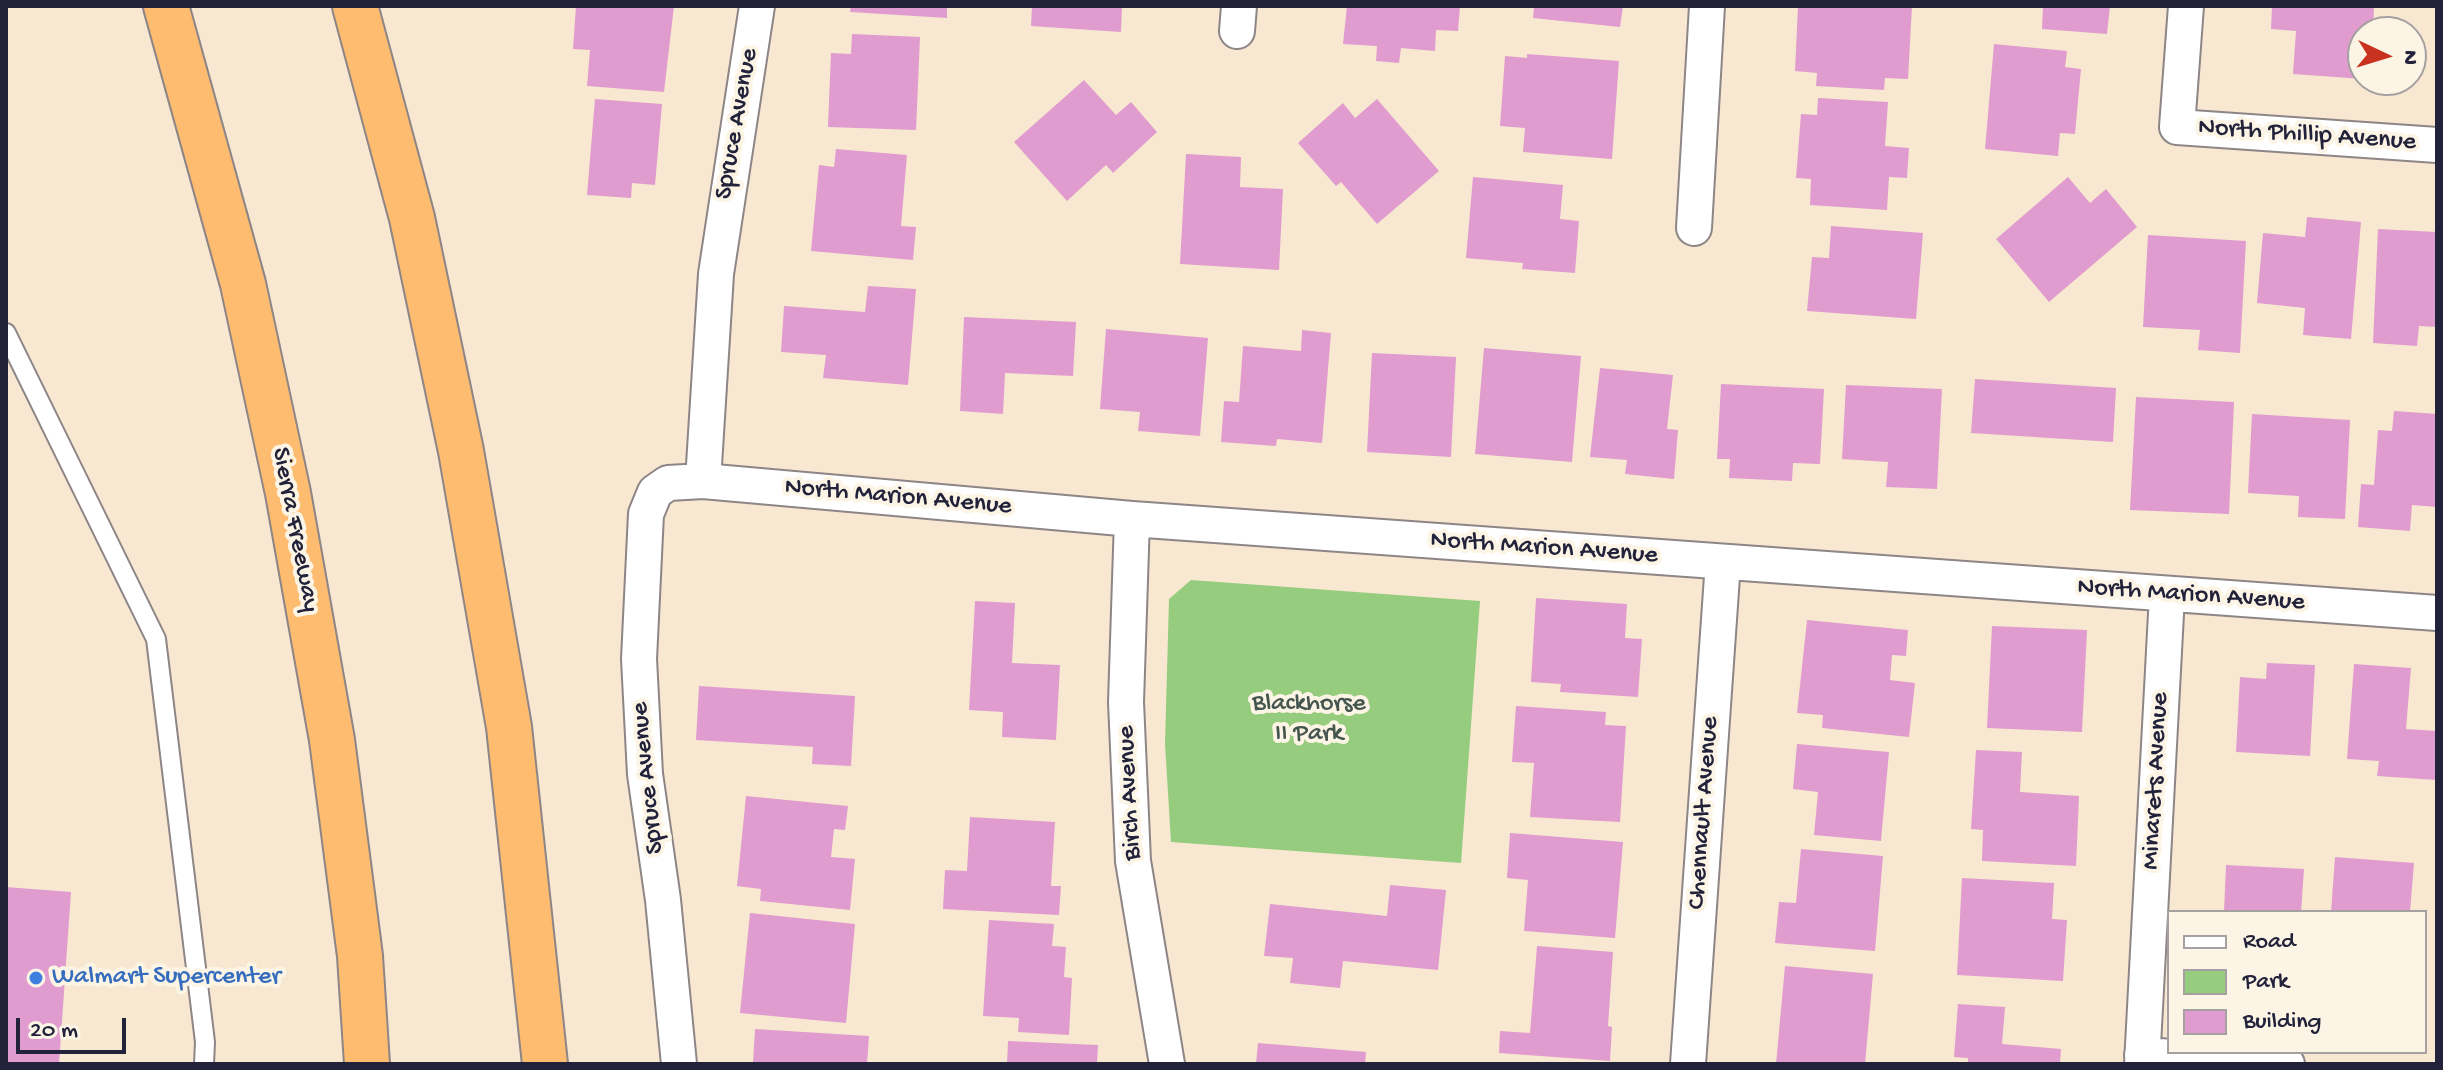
<!DOCTYPE html>
<html>
<head>
<meta charset="utf-8">
<style>
	body { margin:0 }
	#map { position:relative; width:2443px; height:1070px; overflow:hidden; background:#f8e8d1; font-family:"Gochi Hand",sans-serif }
	canvas { display:block }
	.frame { position:absolute; inset:0; border:8px solid #22223b; pointer-events:none }
	.legend { position:absolute; left:2167px; top:910px; width:260px; height:144px; box-sizing:border-box; background:#fcf5e5; border:2px solid #a5a1a1; margin:0; padding:10px 14px; list-style:none; font-size:24px; color:#22223b }
	.legend li { display:flex; align-items:center; gap:16px; height:40px }
	.legend b { width:40px; border:2px solid #a5a1a1 }
	.north { position:absolute; left:2347px; top:16px; width:80px; height:80px; box-sizing:border-box; background:#fcf5e5; border:2px solid #a5a1a1; border-radius:50%; rotate:94deg; font-size:22px; font-weight:700; line-height:32px; text-align:center; color:#22223b }
	.north::after { content:''; display:block; margin:auto; width:28px; height:36px; background:#c8321e; clip-path:polygon(50% 0,100% 100%,50% 72%,0 100%) }
	.scale { position:absolute; left:16px; top:1018px; width:110px; height:36px; box-sizing:border-box; border:4px solid #22223b; border-top:0; padding-left:10px; font-size:24px; line-height:28px; white-space:nowrap; color:#22223b; -webkit-text-stroke:6px #fcf5e5; paint-order:stroke }
</style>
</head>
<body>
<div id="map">
<canvas width="2443" height="1070"></canvas>
<div class="frame"></div>
<ul class="legend">
<li><b style="height:10px;background:#fff"></b>Road</li>
<li><b style="height:22px;background:#96cc7e"></b>Park</li>
<li><b style="height:22px;background:#e09cce"></b>Building</li>
</ul>
<div class="north">N</div>
<div class="scale">20 m</div>
</div>
<script>
const ctx = document.querySelector('canvas').getContext('2d');
ctx.lineJoin = 'round';
function fill(path, color) { ctx.fillStyle = color; ctx.fill(path, 'evenodd'); }
const toPath = rows => new Path2D(rows.map(r => 'M' + r).join(''));
function strokePath(path, color, width, dash) { ctx.strokeStyle = color; ctx.lineWidth = width; ctx.lineCap = dash ? 'butt' : 'round'; ctx.setLineDash(dash || []); ctx.stroke(path); }
function drawText(font, color, halo, rows, align = 'center') {
  ctx.font = font + ' "Gochi Hand",sans-serif'; ctx.lineWidth = 8; ctx.setLineDash([]); ctx.textBaseline = 'middle'; ctx.strokeStyle = halo; ctx.fillStyle = color; for (const [text, x, y, turn = 0] of rows) {
    ctx.save(); ctx.translate(x, y); ctx.rotate((+turn || 0) * Math.PI / 180); ctx.textAlign = isNaN(turn) ? turn : align; if (halo) ctx.strokeText(text, 0, 0); ctx.fillText(text, 0, 0); ctx.restore();
  }
}
fill(toPath([
	[1191,580,1480,601,1461,863,1171,842,1165,744,1169,599]
]), '#96cc7e');
fill(toPath([
	[576,6,674,6,664,92,587,86,590,50,573,49],
	[851,6,947,6,947,18,850,12],
	[1032,6,1122,6,1121,32,1031,26],
	[1347,6,1460,6,1458,31,1436,30,1435,51,1401,48,1399,63,1376,61,1377,46,1343,44],
	[1534,6,1623,6,1620,27,1533,18],
	[1798,6,1912,6,1908,79,1885,78,1884,90,1816,86,1817,73,1795,71],
	[2043,6,2110,6,2107,34,2042,29],
	[2272,6,2374,6,2373,32,2363,32,2363,79,2293,74,2296,31,2271,29],
	[852,34,920,37,916,130,828,127,831,53,851,54],
	[1994,44,2067,51,2065,67,2081,69,2075,134,2060,133,2058,156,1985,149],
	[1527,54,1619,61,1612,159,1523,152,1525,128,1500,126,1505,56,1527,58],
	[1084,80,1116,115,1131,102,1157,132,1113,173,1106,165,1067,201,1014,142],
	[1818,98,1888,102,1885,146,1909,148,1907,178,1889,177,1887,210,1810,205,1811,179,1796,178,1801,114,1817,115],
	[595,99,662,104,655,185,632,183,631,198,587,195],
	[1377,99,1439,171,1377,224,1341,182,1336,186,1298,143,1343,103,1355,118],
	[836,149,907,155,901,226,916,227,913,260,811,251,819,165,834,167],
	[1186,154,1241,157,1240,187,1283,189,1279,270,1180,264],
	[1473,177,1563,185,1560,219,1579,221,1575,273,1522,269,1523,263,1466,258],
	[2068,177,2090,203,2106,189,2137,227,2049,302,1996,239],
	[2307,217,2361,222,2351,339,2303,335,2305,308,2257,303,2263,233,2305,237],
	[1831,226,1923,233,1916,319,1807,311,1812,257,1829,258],
	[2378,229,2437,232,2437,327,2419,326,2417,346,2373,343],
	[2148,235,2246,241,2240,353,2198,350,2200,330,2143,327],
	[868,286,916,289,908,385,823,378,826,355,781,352,784,306,865,312],
	[964,317,1076,322,1073,376,1005,373,1003,414,960,411],
	[1106,329,1208,338,1200,436,1138,431,1140,412,1100,409],
	[1302,330,1331,333,1322,443,1277,439,1276,446,1221,442,1224,401,1239,402,1243,346,1301,351],
	[1484,348,1581,356,1572,462,1475,454],
	[1372,353,1456,357,1451,457,1367,452],
	[1600,368,1673,375,1667,429,1678,430,1674,479,1625,474,1627,460,1590,457],
	[1975,379,2116,388,2113,442,1971,433],
	[1721,384,1824,389,1820,464,1793,463,1792,481,1729,478,1730,459,1717,459],
	[1846,385,1942,389,1937,489,1886,487,1888,462,1842,459],
	[2136,397,2234,402,2229,514,2130,510],
	[2394,411,2437,414,2437,507,2412,505,2410,531,2358,527,2361,484,2374,485,2378,430,2392,431],
	[2252,414,2350,420,2345,519,2298,517,2299,496,2248,493],
	[1536,598,1627,604,1625,638,1642,639,1638,697,1560,692,1561,684,1531,682],
	[975,601,1015,603,1012,663,1060,665,1056,740,1002,737,1003,712,969,710],
	[1807,620,1908,630,1906,656,1892,655,1890,680,1915,683,1909,737,1822,728,1823,715,1797,713],
	[1992,626,2087,630,2082,732,1987,728],
	[2267,663,2315,665,2310,756,2236,752,2240,677,2266,679],
	[2354,664,2411,668,2406,729,2437,731,2437,780,2377,776,2379,761,2347,759],
	[699,686,855,696,851,766,812,764,813,747,696,740],
	[1516,706,1606,712,1605,725,1626,726,1620,822,1530,817,1534,763,1512,762],
	[1797,744,1889,752,1881,841,1814,835,1818,792,1793,789],
	[1976,750,2022,752,2020,792,2079,796,2076,866,1982,861,1983,830,1971,829],
	[746,796,848,806,845,830,834,829,831,857,855,859,850,910,760,901,761,889,737,886],
	[970,817,1055,822,1051,886,1061,886,1059,915,943,909,945,870,967,871],
	[1510,833,1623,842,1615,938,1524,931,1528,880,1507,878],
	[1801,849,1883,856,1875,951,1775,943,1779,902,1796,903],
	[2335,857,2414,863,2410,912,2331,912],
	[2226,865,2304,869,2301,912,2224,912],
	[1962,878,2054,883,2052,919,2067,920,2063,981,1957,975],
	[1390,885,1446,890,1438,970,1343,961,1340,988,1290,983,1293,958,1264,956,1270,904,1387,916],
	[6,887,71,892,59,1064,6,1064],
	[750,913,855,924,846,1023,740,1013],
	[989,920,1054,924,1052,946,1066,947,1064,977,1072,978,1069,1035,1018,1032,1019,1018,983,1016],
	[1537,946,1613,952,1608,1026,1612,1027,1610,1061,1499,1053,1500,1031,1530,1033],
	[1785,966,1873,974,1865,1064,1776,1064],
	[1958,1004,2005,1007,2002,1044,2061,1049,2060,1064,1968,1064,1968,1058,1954,1057],
	[755,1029,869,1036,867,1064,753,1064],
	[1008,1041,1098,1045,1097,1064,1007,1064],
	[1258,1043,1366,1052,1365,1064,1256,1064]
]), '#e09cce');
const lane = toPath([
	[6,333,156,639,205,1042,204,1064]
]);
const street = toPath([
	[2186,6,2177,127,2437,145],
	[1237,31,1239,6],
	[1694,228,1707,6],
	[703,481,716,274,757,6],
	[1132,519,1126,702,1133,861,1167,1064],
	[2142,1055,2287,1064],
	[679,1064,663,900,645,774,639,659,646,514,655,492,668,483,703,481,1132,519,2437,613],
	[1688,1064,1723,562],
	[2142,1064,2167,595]
]);
const highway = toPath([
	[166,6,243,284,288,493,332,740,360,956,367,1064],
	[355,6,412,218,461,451,509,727,545,1064]
]);
strokePath(lane, '#8d8586', 22);
strokePath(street, '#8d8586', 38);
strokePath(highway, '#8d8586', 48);
strokePath(lane, '#fff', 18);
strokePath(street, '#fff', 34);
strokePath(highway, '#fdbc6f', 44);
for (const [x, y, r, color] of [
	[36,978,8,"#3f7fe0"]
]) { const dot = new Path2D(); dot.arc(x, y, r, 0, 2 * Math.PI); ctx.fillStyle = color; ctx.fill(dot); strokePath(dot, '#fcf5e5', 3); }
drawText('26px', '#22223b', '#fcf5e5', [
	["Spruce Avenue",738,124,-80],
	["North Phillip Avenue",2307,136,4],
	["North Marion Avenue",898,498,5],
	["Sierra Freeway",294,530,79],
	["North Marion Avenue",1544,549,4],
	["North Marion Avenue",2191,596,4],
	["Spruce Avenue",649,778,-96],
	["Minarets Avenue",2157,781,-87],
	["Birch Avenue",1131,793,-93],
	["Chennault Avenue",1705,813,-86]
]);
drawText('26px', '#45554f', '#fcf5e5', [
	["Blackhorse",1309,705],
	["II Park",1309,735]
]);
drawText('26px', '#366cbe', '#fcf5e5', [
	["Walmart Supercenter",52,978]
], 'left');
</script>
</body>
</html>
